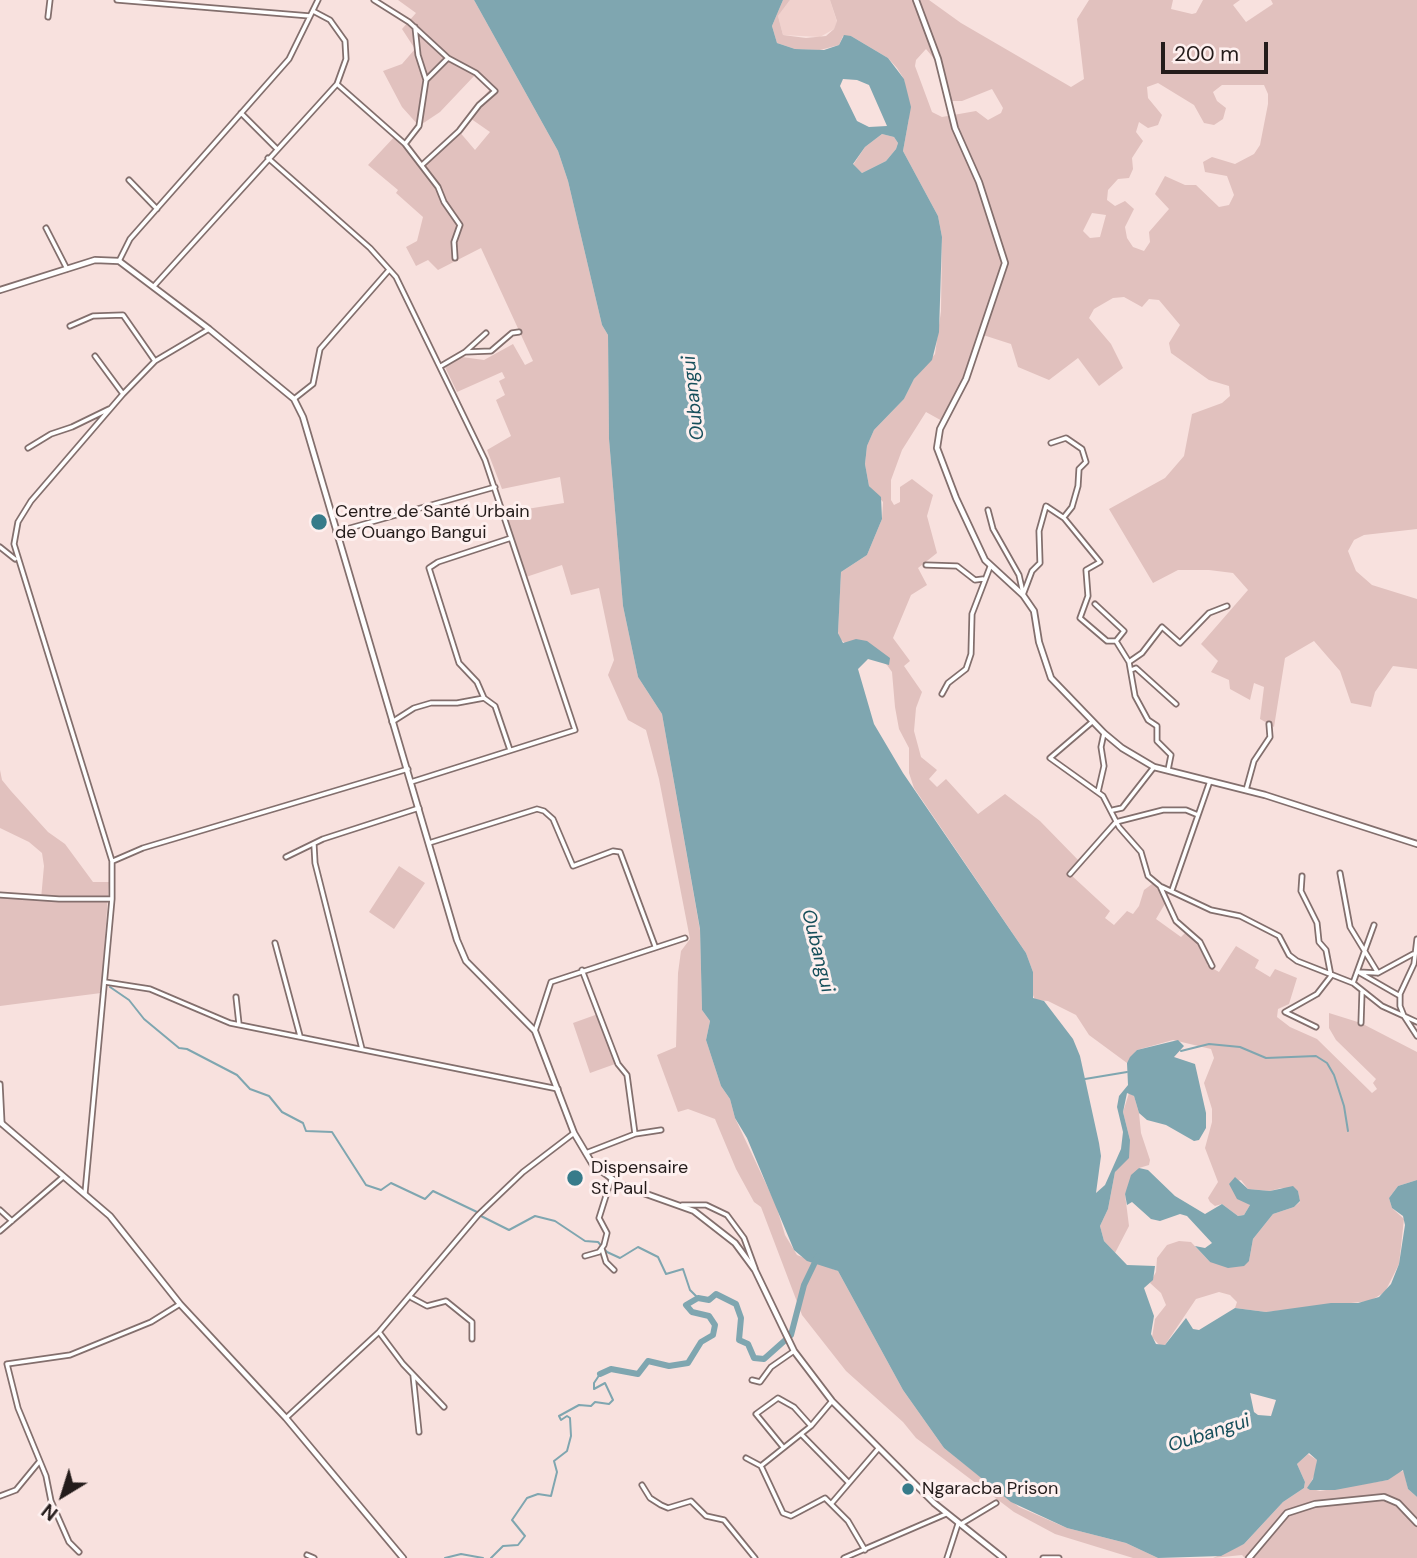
<!DOCTYPE html>
<html>
<head>
<meta charset="utf-8">
<style>
	body { margin:0 }
	#map { position:relative; width:1417px; height:1558px; overflow:hidden; background:#f8e1de; font-family:"DM Sans",sans-serif }
	canvas { display:block }
	.north { position:absolute; left:28px; top:1460px; width:70px; height:70px; -webkit-text-stroke:5px #fef0ef; paint-order:stroke; rotate:218deg; font-size:19px; font-weight:700; line-height:28px; text-align:center; color:#241c1b }
	.north::after { content:''; display:block; margin:auto; width:24px; height:32px; background:#241c1b; clip-path:polygon(50% 0,100% 100%,50% 72%,0 100%) }
	.scale { position:absolute; left:1161px; top:42px; width:107px; height:32px; box-sizing:border-box; border:4px solid #241c1b; border-top:0; padding-left:9px; font-size:21px; line-height:24px; white-space:nowrap; color:#241c1b; -webkit-text-stroke:5px #fef0ef; paint-order:stroke }
</style>
</head>
<body>
<div id="map">
<canvas width="1417" height="1558"></canvas>
<div class="north">N</div>
<div class="scale">200 m</div>
</div>
<script>
const ctx = document.querySelector('canvas').getContext('2d');
ctx.lineJoin = 'round';
function fill(path, color) { ctx.fillStyle = color; ctx.fill(path, 'evenodd'); }
const toPath = rows => new Path2D(rows.map(r => 'M' + r).join(''));
function strokePath(path, color, width, dash) { ctx.strokeStyle = color; ctx.lineWidth = width; ctx.lineCap = dash ? 'butt' : 'round'; ctx.setLineDash(dash || []); ctx.stroke(path); }
function drawText(font, color, halo, rows, align = 'center') {
  ctx.font = font + ' "DM Sans",sans-serif'; ctx.lineWidth = 6; ctx.setLineDash([]); ctx.textBaseline = 'middle'; ctx.strokeStyle = halo; ctx.fillStyle = color; for (const [text, x, y, turn = 0] of rows) {
    ctx.save(); ctx.translate(x, y); ctx.rotate((+turn || 0) * Math.PI / 180); ctx.textAlign = isNaN(turn) ? turn : align; if (halo) ctx.strokeText(text, 0, 0); ctx.fillText(text, 0, 0); ctx.restore();
  }
}
fill(toPath([
	[790,0,830,0,837,22,834,29,820,37,783,35,778,16]
]), '#f0d1cd');
fill(toPath([
	[398,0,474,0,558,151,568,181,602,325,608,335,609,439,623,606,638,677,662,714,700,930,702,1010,710,1021,706,1040,721,1086,730,1099,735,1118,776,1205,785,1235,797,1255,838,1271,903,1390,944,1448,1019,1507,1067,1528,1126,1543,1158,1558,1133,1558,1055,1534,1014,1512,916,1438,903,1422,846,1371,802,1315,761,1207,754,1202,736,1169,715,1119,688,1109,678,1112,657,1055,676,1047,678,973,681,951,690,939,659,779,646,730,628,720,608,675,614,660,599,588,571,595,562,565,523,578,502,513,564,503,560,477,502,489,487,450,511,436,496,400,505,395,499,381,505,378,502,372,457,392,445,367,462,357,484,360,513,344,525,365,533,361,481,248,438,270,428,260,416,266,406,247,417,241,423,217,396,193,398,190,368,165,397,134,423,162,458,130,475,150,490,132,467,116,490,89,475,75,440,112,419,126,402,107,383,71,402,64,415,49,402,29,416,13],
	[783,0,790,0,778,16,783,35,806,38,826,36,834,29,837,21,830,0,929,0,961,23,1071,87,1084,79,1077,19,1089,0,1173,0,1171,9,1192,14,1196,13,1203,0,1240,0,1233,5,1246,22,1273,4,1271,0,1417,0,1417,529,1364,535,1354,540,1348,551,1356,571,1372,585,1417,599,1417,669,1393,666,1375,692,1371,707,1351,703,1340,671,1314,641,1285,658,1274,727,1260,719,1264,687,1254,683,1250,700,1230,689,1229,680,1211,672,1218,661,1201,644,1248,590,1233,573,1209,570,1178,570,1153,583,1109,509,1165,478,1184,456,1192,414,1222,403,1230,396,1229,386,1209,380,1171,353,1169,343,1180,325,1159,300,1149,299,1142,307,1124,297,1113,298,1094,309,1089,318,1111,344,1123,368,1099,386,1078,358,1049,380,1018,367,1011,344,980,334,966,379,944,422,926,412,902,450,891,480,891,500,894,505,900,502,900,487,912,479,933,495,927,516,937,553,918,568,927,585,911,595,893,638,910,661,904,666,922,692,916,708,914,731,921,757,937,770,929,779,937,787,946,779,978,814,1005,794,1040,821,1081,863,1070,874,1110,911,1105,918,1114,925,1127,911,1133,914,1139,906,1144,890,1156,881,1166,902,1156,919,1181,937,1187,931,1200,942,1209,960,1207,965,1219,972,1236,946,1259,960,1255,968,1270,977,1275,969,1297,978,1289,1004,1278,1009,1277,1017,1290,1027,1317,1039,1372,1093,1377,1089,1373,1083,1376,1079,1336,1040,1329,1028,1329,1013,1361,1023,1417,1052,1417,1180,1398,1186,1389,1198,1392,1208,1404,1219,1399,1264,1385,1292,1370,1301,1266,1312,1235,1308,1237,1302,1230,1295,1219,1292,1196,1299,1165,1345,1160,1346,1152,1337,1155,1319,1166,1305,1161,1293,1150,1283,1156,1272,1157,1258,1167,1245,1179,1241,1191,1242,1210,1262,1249,1261,1253,1239,1273,1214,1294,1207,1300,1202,1298,1191,1281,1188,1270,1191,1248,1189,1241,1180,1229,1184,1250,1205,1244,1215,1238,1216,1222,1204,1215,1206,1210,1202,1208,1198,1218,1182,1205,1148,1212,1122,1212,1109,1204,1083,1214,1058,1211,1049,1173,1040,1137,1050,1127,1063,1089,1035,1076,1015,1048,1001,1035,1000,1031,990,1033,972,1026,953,914,788,909,773,909,748,899,729,895,707,892,672,887,665,851,641,846,644,840,639,838,632,841,572,867,555,882,519,883,502,869,486,865,464,867,446,874,430,904,399,914,379,935,354,941,311,942,237,938,216,903,151,909,118,904,79,897,68,888,58,851,36,843,36,839,45,820,50,795,49,777,43,772,26],
	[926,49,936,61,952,101,962,101,992,89,1003,108,1001,113,988,120,976,111,942,117,932,112,915,66,916,60],
	[1158,83,1194,105,1204,123,1214,125,1223,119,1226,108,1217,101,1213,92,1222,85,1264,85,1268,94,1268,104,1260,145,1254,154,1235,164,1212,157,1203,162,1205,172,1227,176,1234,195,1229,205,1219,207,1196,185,1185,185,1165,176,1155,194,1169,209,1149,232,1150,242,1144,251,1133,247,1127,238,1125,227,1134,209,1125,201,1115,206,1107,200,1108,190,1118,179,1129,178,1133,169,1132,158,1143,141,1136,132,1139,122,1148,128,1158,125,1162,115,1148,98,1147,87],
	[1092,213,1106,215,1100,237,1090,238,1083,231],
	[882,134,894,137,898,143,896,149,886,161,862,173,853,165,865,147],
	[0,770,2,780,11,791,48,832,65,844,93,882,109,882,101,993,0,1006,0,897,41,899,44,866,42,853,29,842,0,828],
	[399,866,425,883,394,929,369,912],
	[598,1014,615,1064,590,1073,573,1023],
	[1129,1093,1134,1096,1139,1113,1141,1133,1150,1160,1149,1165,1139,1168,1125,1194,1129,1226,1115,1253,1104,1241,1100,1226,1108,1209,1115,1172,1130,1140,1123,1112],
	[1308,1454,1317,1460,1315,1474,1308,1488,1320,1491,1388,1480,1397,1472,1404,1471,1408,1489,1417,1497,1417,1558,1245,1558,1242,1555,1213,1558,1244,1544,1283,1502,1304,1488,1305,1482,1297,1464]
]), '#e1c1be');
fill(toPath([
	[474,0,783,0,772,26,777,43,795,49,824,50,839,45,844,35,851,36,888,58,904,79,911,107,903,151,938,216,942,237,939,332,932,360,914,379,904,399,874,430,867,446,865,464,869,486,881,497,882,519,867,555,841,572,838,633,843,643,856,639,867,641,890,658,889,665,868,659,858,669,874,724,903,773,1026,953,1033,972,1033,998,1044,1001,1073,1039,1080,1056,1099,1143,1101,1156,1096,1193,1105,1185,1121,1149,1123,1132,1117,1107,1119,1096,1128,1085,1127,1063,1130,1057,1137,1050,1178,1040,1184,1046,1174,1057,1195,1064,1206,1113,1206,1128,1199,1140,1194,1141,1166,1125,1147,1120,1139,1113,1134,1096,1127,1093,1123,1112,1130,1140,1129,1158,1115,1172,1108,1209,1100,1226,1104,1241,1127,1265,1155,1266,1153,1280,1144,1288,1154,1316,1151,1334,1156,1344,1165,1345,1186,1318,1193,1329,1199,1330,1235,1308,1266,1312,1331,1303,1358,1303,1379,1297,1391,1284,1399,1264,1405,1225,1403,1216,1392,1208,1389,1198,1398,1186,1417,1180,1417,1497,1408,1489,1403,1470,1388,1480,1335,1490,1310,1490,1307,1488,1313,1479,1317,1460,1309,1453,1297,1464,1305,1482,1304,1488,1283,1502,1244,1544,1221,1556,1158,1558,1126,1543,1067,1528,1011,1502,944,1448,903,1390,838,1271,807,1261,794,1250,747,1138,735,1118,730,1099,721,1086,706,1040,710,1021,702,1010,700,929,662,714,638,677,623,606,609,439,608,335,602,325,568,181,558,151],
	[843,79,857,80,869,85,887,126,869,127,857,121,840,86],
	[882,134,894,137,898,143,896,149,886,161,862,173,853,164,865,147],
	[1250,1393,1276,1400,1271,1416,1258,1415,1254,1412],
	[1139,1168,1148,1170,1175,1196,1205,1214,1222,1204,1238,1216,1244,1215,1250,1205,1237,1199,1229,1184,1235,1177,1248,1189,1270,1191,1293,1186,1298,1191,1300,1201,1294,1207,1273,1214,1253,1239,1249,1261,1244,1266,1228,1268,1210,1262,1195,1246,1205,1248,1212,1243,1187,1216,1180,1214,1160,1221,1151,1219,1132,1202,1127,1205,1125,1194,1131,1175]
]), '#7fa6b0');
strokePath(toPath([
	[110,987,129,1000,144,1019,179,1048,187,1049,237,1075,250,1089,269,1096,282,1112,303,1123,306,1131,332,1132,366,1185,381,1190,391,1183,425,1199,433,1191,477,1212],
	[1181,1051,1209,1044,1240,1047,1266,1058,1316,1056,1327,1063,1334,1075,1344,1106,1348,1131],
	[1085,1079,1127,1072],
	[481,1216,509,1230,535,1216,555,1221,585,1241,598,1242,607,1252,620,1258,638,1247,658,1257,666,1274,683,1269,690,1290,698,1298],
	[445,1558,461,1554,483,1558],
	[491,1558,503,1546,518,1545,525,1536,512,1520,527,1498,538,1494,551,1496,557,1472,554,1461,567,1451,571,1436,570,1418,567,1416,561,1420,559,1416,579,1405,591,1406,595,1402,609,1404,613,1400,605,1383,594,1389,594,1383,600,1374]
]), '#7fa6b0', 2);
strokePath(toPath([
	[600,1374,611,1369,638,1374,648,1361,669,1366,688,1363,701,1342,713,1335,715,1325,709,1316,692,1312,686,1305,698,1298,709,1300,716,1294,736,1304,741,1318,739,1340,748,1344,754,1358,764,1359,791,1335,804,1285,818,1256]
]), '#7fa6b0', 6);
const minor = toPath([
	[117,0,310,16],
	[374,0,409,22,448,58,476,73,495,91,479,105,459,131,422,165],
	[48,17,50,0],
	[415,27,418,55,426,80],
	[337,84,405,144,438,187,444,202,460,225,454,242,455,258],
	[241,113,276,148],
	[405,144,419,126,426,80,448,58],
	[268,158,370,248,396,277,485,460,575,730,411,782],
	[129,180,157,209],
	[46,228,67,269],
	[119,261,130,239,289,59,318,0],
	[154,286,337,84,346,59,345,41,330,20,313,11],
	[70,326,93,316,123,315,155,361],
	[465,352,491,351,512,333,519,332],
	[95,356,123,394],
	[441,366,465,352,486,333],
	[294,399,313,384,320,349,389,270],
	[1051,443,1066,438,1082,449,1086,462,1079,469,1078,486,1072,507,1064,517],
	[28,448,51,434,72,427,109,409],
	[988,510,993,529,1019,575,1023,593],
	[336,532,495,487],
	[0,547,15,559],
	[926,565,957,566,975,580,983,579],
	[1023,595,1032,571,1040,563,1039,531,1046,506,1064,518,1100,562,1086,570,1088,596,1080,618,1107,641,1116,641],
	[1095,604,1124,631,1116,641,1129,662,1135,696,1148,720,1157,726,1157,741,1171,755,1168,770],
	[1129,662,1142,653,1162,627,1180,643,1209,613,1227,606],
	[1131,670,1136,668,1176,704],
	[942,694,948,683,966,669,971,654,972,614,990,567],
	[392,722,414,708,431,703,457,703,484,698],
	[1092,722,1050,758,1103,796,1119,827,1141,852,1148,876,1160,886,1176,921,1200,942,1212,966],
	[510,750,495,706,484,698,477,682,459,663,429,568,438,562,511,538],
	[1246,790,1254,761,1270,737,1269,724],
	[1098,792,1104,766,1101,747,1104,733],
	[1113,810,1122,808,1154,767],
	[429,843,537,809,544,811,553,819,573,866,613,851,620,852,655,946],
	[314,845,315,863,362,1049],
	[286,857,323,839,419,808],
	[113,861,143,848,408,769],
	[1340,873,1350,927,1378,973],
	[1070,874,1116,822,1163,810,1186,810,1198,815],
	[1302,876,1301,891,1317,923,1319,942,1326,950,1331,976,1317,994,1285,1012,1316,1027],
	[1162,887,1211,910,1240,916,1279,936,1289,955,1297,961,1353,983],
	[1172,890,1210,781],
	[0,895,59,899,112,899],
	[1374,925,1353,983,1382,1006,1404,1016,1417,1036],
	[1417,939,1414,964,1400,994,1400,1006,1404,1016,1417,1022],
	[275,943,300,1036],
	[582,970,618,1064,627,1075,635,1134],
	[1359,972,1378,973,1413,954],
	[1360,973,1400,996],
	[105,982,150,989,230,1023,558,1089],
	[236,997,239,1024],
	[1361,1023,1362,992],
	[535,1031,551,982,685,938],
	[0,1084,2,1124],
	[586,1153,635,1134,661,1130],
	[85,1193,112,899,112,861,14,544,18,522,31,501,123,394,155,361,209,329],
	[682,1205,706,1205,727,1215,744,1238,755,1268],
	[0,1210,12,1221],
	[0,1231,63,1177],
	[602,1249,606,1262,614,1270],
	[585,1256,599,1252,604,1245,607,1233,599,1218,611,1180],
	[412,1298,427,1306,446,1301,472,1322,472,1339],
	[379,1332,403,1364,444,1407],
	[413,1375,419,1432],
	[752,1380,760,1382,771,1367,794,1351],
	[286,1418,379,1332,478,1215,523,1172,574,1133],
	[801,1434,848,1482],
	[783,1447,756,1414,778,1398,794,1407,811,1426],
	[746,1458,761,1466,783,1513,791,1516,825,1498,848,1521,865,1550],
	[762,1465,811,1426,832,1401],
	[642,1485,650,1498,661,1505,668,1508,691,1501,706,1516,724,1520,755,1558],
	[0,1496,16,1490,39,1462],
	[831,1504,878,1449],
	[961,1524,996,1503],
	[79,1552,69,1542,51,1501,46,1476,18,1408,7,1364,70,1355,151,1322,180,1304],
	[307,1555,314,1558],
	[844,1558,946,1514],
	[947,1558,958,1524],
	[1043,1558,1059,1558]
]);
const major = toPath([
	[916,0,938,59,955,128,979,182,1005,263,966,379,940,429,937,448,956,498,985,560,1023,595,1034,611,1039,642,1051,678,1104,733,1122,748,1154,767,1265,795,1417,844],
	[0,290,95,260,119,261,209,329,294,399,303,417,457,940,466,961,535,1031,574,1133,593,1165,621,1185,694,1211,735,1243,755,1270,794,1351,832,1401,934,1503,1003,1558],
	[0,1122,110,1216,180,1304,286,1418,403,1558],
	[1249,1558,1287,1513,1315,1504,1384,1497,1398,1503,1417,1523]
]);
strokePath(minor, '#836f6d', 7);
strokePath(major, '#836f6d', 8);
strokePath(minor, '#fff', 3.5);
strokePath(major, '#fff', 4.5);
for (const [x, y, r, color] of [
	[319,522,9,"#377b8a"],
	[575,1178,9,"#377b8a"],
	[908,1489,7,"#377b8a"]
]) { const dot = new Path2D(); dot.arc(x, y, r, 0, 2 * Math.PI); ctx.fillStyle = color; ctx.fill(dot); strokePath(dot, '#fef0ef', 2.5); }
drawText('18px', '#241c1b', '#fef0ef', [
	["Centre de Santé Urbain",335,512],
	["de Ouango Bangui",335,533],
	["Dispensaire",591,1168],
	["St Paul",591,1189],
	["Ngaracba Prison",922,1489]
], 'left');
drawText('italic 19px', '#174f5b', '#fef0ef', [
	["Oubangui",694,398,-96],
	["Oubangui",817,951,76],
	["Oubangui",1209,1434,-18]
]);
</script>
</body>
</html>
